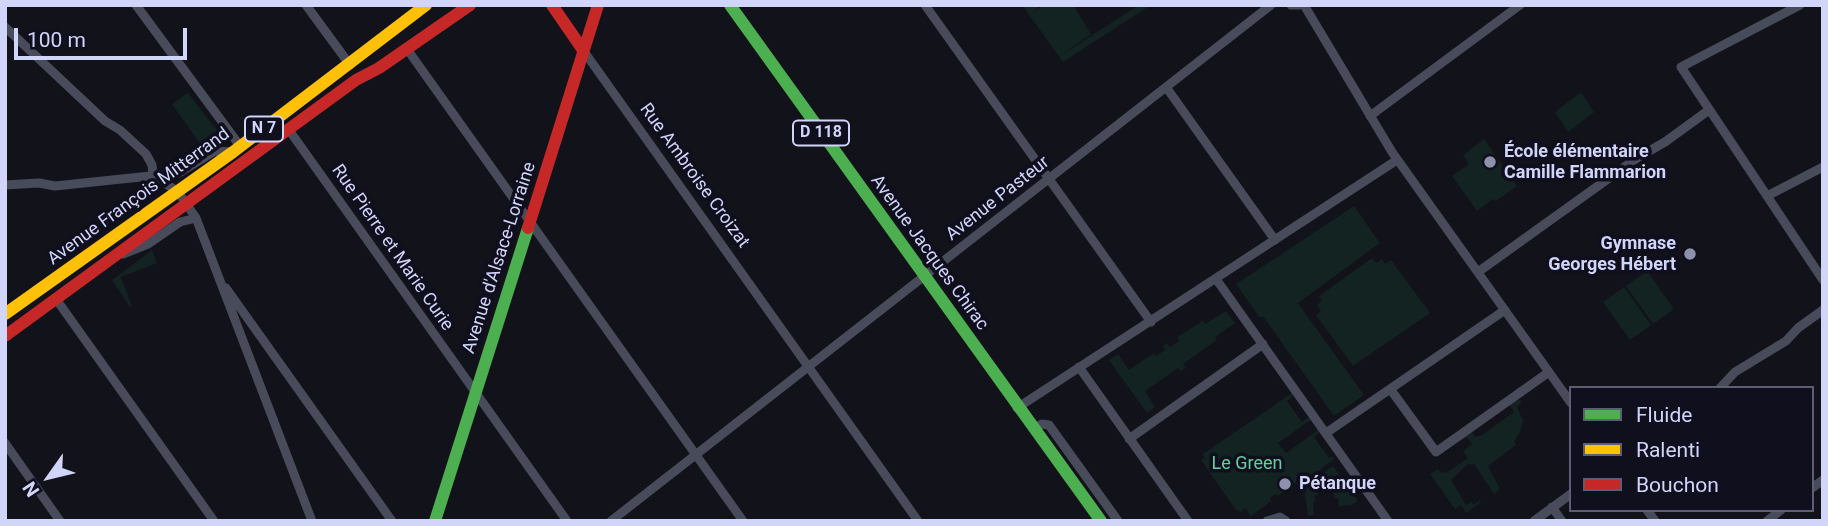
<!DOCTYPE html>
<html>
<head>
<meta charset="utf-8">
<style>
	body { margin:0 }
	#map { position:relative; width:1828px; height:526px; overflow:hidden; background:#12121a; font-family:Roboto,sans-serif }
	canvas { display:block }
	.frame { position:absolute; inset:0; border:7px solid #d1d5f9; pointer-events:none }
	.legend { position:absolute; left:1569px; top:386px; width:245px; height:126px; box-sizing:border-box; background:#0f0f1d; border:2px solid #5d5e75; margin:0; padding:9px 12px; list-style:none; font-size:21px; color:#d1d5f9 }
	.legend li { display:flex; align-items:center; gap:14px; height:35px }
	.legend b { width:35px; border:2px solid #5d5e75 }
	.north { position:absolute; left:14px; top:442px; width:70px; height:70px; -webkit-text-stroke:5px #0f0f1d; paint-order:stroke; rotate:236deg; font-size:19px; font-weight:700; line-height:28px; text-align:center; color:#d1d5f9 }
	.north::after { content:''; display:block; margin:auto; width:24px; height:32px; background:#d1d5f9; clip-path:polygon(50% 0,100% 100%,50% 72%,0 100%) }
	.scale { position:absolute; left:14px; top:28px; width:173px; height:32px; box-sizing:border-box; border:4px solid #d1d5f9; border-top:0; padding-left:9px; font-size:21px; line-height:24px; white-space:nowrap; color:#d1d5f9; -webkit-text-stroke:5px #0f0f1d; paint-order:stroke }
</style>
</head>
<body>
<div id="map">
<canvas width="1828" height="526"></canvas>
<div class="frame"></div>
<ul class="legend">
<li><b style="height:9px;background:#4caf50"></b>Fluide</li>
<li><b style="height:9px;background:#ffc107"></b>Ralenti</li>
<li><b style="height:9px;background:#c62828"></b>Bouchon</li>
</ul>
<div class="north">N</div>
<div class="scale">100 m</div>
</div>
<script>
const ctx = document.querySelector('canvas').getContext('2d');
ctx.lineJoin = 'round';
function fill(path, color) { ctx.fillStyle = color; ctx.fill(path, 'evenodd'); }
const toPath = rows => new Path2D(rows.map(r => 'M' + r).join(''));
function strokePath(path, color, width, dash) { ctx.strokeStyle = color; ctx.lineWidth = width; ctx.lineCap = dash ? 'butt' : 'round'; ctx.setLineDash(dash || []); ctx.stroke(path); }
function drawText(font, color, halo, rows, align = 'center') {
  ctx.font = font + ' Roboto,sans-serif'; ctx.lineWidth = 7; ctx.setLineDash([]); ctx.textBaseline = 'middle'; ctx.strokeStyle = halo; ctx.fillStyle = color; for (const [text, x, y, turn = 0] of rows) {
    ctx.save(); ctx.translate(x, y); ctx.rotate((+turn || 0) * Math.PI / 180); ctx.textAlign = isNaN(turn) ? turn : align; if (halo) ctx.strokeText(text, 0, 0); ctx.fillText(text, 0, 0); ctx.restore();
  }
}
fill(toPath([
	[1022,5,1041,5,1032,13,1044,5,1073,5,1091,34,1060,56,1139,5,1151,5,1063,62],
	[1581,92,1594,112,1568,132,1555,112],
	[188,93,219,133,218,136,201,145,172,104],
	[1484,139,1517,186,1496,201,1493,199,1477,211,1452,176,1469,164,1463,155],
	[1354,206,1380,243,1298,303,1364,395,1334,416,1265,319,1263,316,1260,318,1236,284],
	[152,250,157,263,121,277,132,306,130,307,112,280],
	[1372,258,1376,263,1382,259,1385,264,1391,260,1430,313,1353,366,1316,315,1321,311,1317,305,1322,301,1319,296],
	[1647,271,1674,309,1653,324,1626,286],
	[1624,287,1651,325,1630,340,1603,302],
	[1226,311,1235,323,1215,337,1217,340,1183,364,1186,368,1181,371,1178,368,1145,391,1155,407,1147,413,1109,360,1118,354,1129,370,1154,353,1156,356,1165,350,1163,346,1167,343,1170,347,1179,341,1177,337,1203,321,1205,324],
	[1292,393,1294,395,1287,401,1302,422,1309,417,1311,420,1278,443,1286,453,1318,430,1320,432,1314,437,1329,458,1332,456,1334,459,1308,479,1305,475,1278,496,1276,494,1270,498,1271,501,1251,516,1245,508,1240,512,1236,510,1201,460,1204,458,1203,454],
	[1518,399,1522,401,1517,407,1523,421,1519,434,1514,441,1516,445,1488,466,1500,489,1494,494,1474,464,1467,465,1451,480,1466,505,1471,502,1473,505,1480,500,1481,502,1466,513,1461,505,1455,509,1430,474,1438,469,1441,473,1444,471,1446,473,1468,458,1463,451,1472,444,1467,438,1459,441,1472,432,1475,437,1482,435,1514,412,1509,405],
	[1333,466,1358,501,1352,505,1339,506,1338,498,1335,498,1331,488,1324,486,1317,490,1318,495,1315,495,1315,501,1313,502,1314,515,1308,516,1304,487]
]), '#132321');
strokePath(toPath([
	[136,5,240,146],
	[306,5,350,65],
	[925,5,1151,322],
	[1291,5,1299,5],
	[1304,5,1392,152,1571,403],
	[1800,5,1681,67,1823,280],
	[5,27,105,121,120,130,146,154,152,165,153,175],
	[407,49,743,521],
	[583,50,918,521],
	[1166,87,1275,240],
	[1370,116,1520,5],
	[289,130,567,521],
	[153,175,178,192,196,218,312,521],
	[5,185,39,183,55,186,179,173,215,151,233,152],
	[1767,196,1823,167],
	[123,254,148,244,180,222,196,218],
	[1478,272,1637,158,1665,142,1709,110],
	[1216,279,1388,521],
	[226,288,392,521],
	[56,299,214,521],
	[1079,367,1188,521],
	[1720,388,1735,372,1786,341,1798,328,1823,310],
	[1391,390,1436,452,1549,372],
	[1017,408,1397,160],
	[1034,428,1042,424,1049,425,1118,521],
	[1326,433,1505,310],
	[1129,439,1263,344],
	[5,443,60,521],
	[1812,488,1823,480],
	[1552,507,1562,521],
	[1647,510,1655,521],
	[611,521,1271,5],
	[1267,521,1280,517,1286,521],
	[1534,521,1571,494],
	[1767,521,1781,510]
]), '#484b59', 9);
strokePath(toPath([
	[730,5,1101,521],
	[435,521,528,228]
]), '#4caf50', 12);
strokePath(toPath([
	[5,314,233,152,426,5]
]), '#ffc107', 12);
strokePath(toPath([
	[552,5,583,50],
	[528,228,598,5],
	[5,336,356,80,379,68,470,5]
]), '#c62828', 12);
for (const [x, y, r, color] of [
	[1490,162,7,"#8e91ab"],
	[1690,254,7,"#8e91ab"],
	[1285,484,7,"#8e91ab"]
]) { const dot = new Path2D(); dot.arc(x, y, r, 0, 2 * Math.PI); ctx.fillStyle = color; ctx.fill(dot); strokePath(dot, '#0f0f1d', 2.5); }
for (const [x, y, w] of [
	[264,129,38],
	[821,133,56]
]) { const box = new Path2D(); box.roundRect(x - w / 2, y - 12.5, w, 25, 5); ctx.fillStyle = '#0f0f1d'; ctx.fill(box); strokePath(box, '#d1d5f9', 2); }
drawText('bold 16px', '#d1d5f9', null, [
	["N 7",264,129],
	["D 118",821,133]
]);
drawText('bold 18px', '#d1d5f9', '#0f0f1d', [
	["École élémentaire",1504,152],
	["Camille Flammarion",1504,173],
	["Gymnase",1676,244,"right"],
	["Georges Hébert",1676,265,"right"],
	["Pétanque",1299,484]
], 'left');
drawText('18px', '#d1d5f9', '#0f0f1d', [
	["Rue Ambroise Croizat",694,176,54],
	["Avenue François Mitterrand",139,197,-36],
	["Avenue Pasteur",998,199,-38],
	["Rue Pierre et Marie Curie",392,248,55],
	["Avenue Jacques Chirac",929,253,54],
	["Avenue d'Alsace-Lorraine",500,258,-72]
]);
drawText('18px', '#67cf9f', '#0f0f1d', [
	["Le Green",1247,464]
]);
</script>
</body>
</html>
